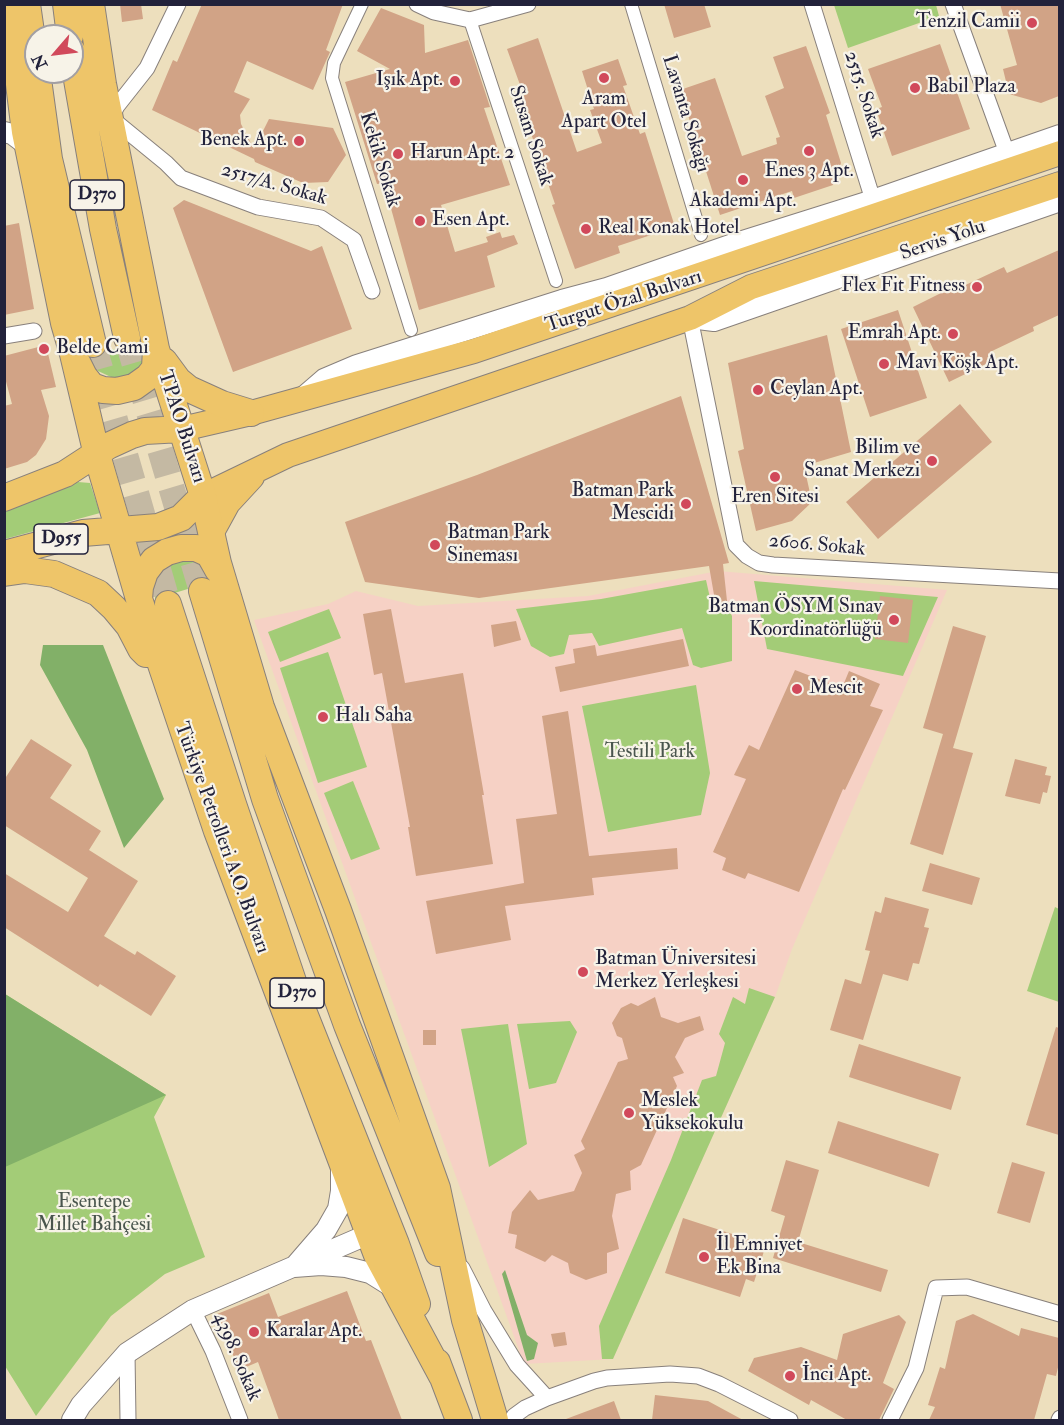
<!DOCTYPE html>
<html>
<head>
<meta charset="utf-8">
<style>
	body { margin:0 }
	#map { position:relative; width:1064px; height:1425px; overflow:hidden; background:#eddfbd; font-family:"IM FELL Double Pica",serif }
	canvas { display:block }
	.frame { position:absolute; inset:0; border:6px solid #22223b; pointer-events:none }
	.north { position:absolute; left:24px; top:24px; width:60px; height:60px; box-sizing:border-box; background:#f7f3e8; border:2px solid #a29fa3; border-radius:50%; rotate:242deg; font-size:16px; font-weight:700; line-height:24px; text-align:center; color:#22223b }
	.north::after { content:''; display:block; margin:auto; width:21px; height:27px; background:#d1495b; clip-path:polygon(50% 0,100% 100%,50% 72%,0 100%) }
</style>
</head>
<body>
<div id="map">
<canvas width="1064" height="1425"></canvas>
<div class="frame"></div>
<div class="north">N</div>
</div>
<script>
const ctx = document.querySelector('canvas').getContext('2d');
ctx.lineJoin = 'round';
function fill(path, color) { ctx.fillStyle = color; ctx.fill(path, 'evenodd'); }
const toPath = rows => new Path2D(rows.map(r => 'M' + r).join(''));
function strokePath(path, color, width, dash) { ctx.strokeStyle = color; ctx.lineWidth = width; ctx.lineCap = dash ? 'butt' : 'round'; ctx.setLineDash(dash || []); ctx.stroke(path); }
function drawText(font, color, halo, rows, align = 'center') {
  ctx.font = font + ' "IM FELL Double Pica",serif'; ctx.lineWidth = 4.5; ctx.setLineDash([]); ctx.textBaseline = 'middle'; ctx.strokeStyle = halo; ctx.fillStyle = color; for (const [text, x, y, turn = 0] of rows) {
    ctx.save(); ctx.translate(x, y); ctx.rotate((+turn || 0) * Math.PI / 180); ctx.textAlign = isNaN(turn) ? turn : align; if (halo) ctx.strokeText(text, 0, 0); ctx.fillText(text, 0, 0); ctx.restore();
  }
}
fill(toPath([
	[718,571,947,590,792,949,775,997,613,1359,524,1364,254,620,328,604,356,591,418,606,588,596]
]), '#f6d1c5');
fill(toPath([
	[834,5,936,5,939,16,848,48],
	[148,342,144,362,139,369,125,377,111,377,98,371,87,355],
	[78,482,90,483,100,513,5,539,5,512],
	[187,560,204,564,217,580,155,599,156,576,175,561],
	[706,580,712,607,726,605,732,616,732,661,701,668,693,665,682,628,599,646,592,633,569,635,564,654,550,657,531,646,516,609,601,599],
	[754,581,938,597,903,676,767,649],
	[329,609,341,638,280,662,268,632],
	[328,652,367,767,318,783,280,668],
	[696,685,710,773,701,815,608,832,582,706],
	[353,781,380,849,351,860,324,793],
	[1055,907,1059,909,1059,1002,1027,991],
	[749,988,775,997,613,1359,602,1359,599,1326,671,1160,702,1080,716,1076,725,1043,719,1034,733,997,745,1004],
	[5,994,166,1095,154,1117,205,1257,165,1274,111,1316,36,1416,5,1366],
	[570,1021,577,1032,556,1083,529,1089,517,1024],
	[508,1024,527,1144,489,1167,461,1029]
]), '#a3cc77');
fill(toPath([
	[43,645,103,645,164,799,124,848,87,750,40,665],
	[5,994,166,1095,5,1167],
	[505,1270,527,1335,538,1343,534,1359,527,1361,502,1274]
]), '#82b068');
fill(toPath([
	[120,4,141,4,143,19,122,22],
	[202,4,343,4,326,50,330,52,313,90,247,61,234,92,250,99,240,115,241,124,254,149,269,119,333,128,346,155,328,182,303,183,255,162,254,159,152,110,173,60,177,62],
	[664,4,704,4,711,27,674,38],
	[1000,4,1059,4,1059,96,1041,103,1009,94,1003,69,1017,65],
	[381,8,424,25,425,53,468,40,490,107,484,108,510,185,441,205,455,252,488,242,486,237,500,232,502,238,514,235,518,244,487,256,495,287,419,310,384,183,377,184,345,82,390,69,357,51],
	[538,38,577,152,602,143,590,110,594,109,582,71,618,59,627,85,623,86,640,134,645,132,675,227,618,246,620,253,575,269,552,205,555,204,518,95,523,93,507,49],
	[940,44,970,129,892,156,876,109,882,107,868,69],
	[806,46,830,113,826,115,841,163,833,185,794,198,792,191,720,215,680,90,715,78,742,156,777,144,776,138,780,137,765,96,784,88,773,57],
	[184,200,311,251,322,246,352,329,233,372,173,208],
	[19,223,34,309,4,315,4,226],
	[1059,250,1059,315,1033,327,1034,331,990,352,994,360,949,382,913,307,957,285,959,288,1004,267,1007,273],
	[898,310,927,398,870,417,841,329],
	[827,335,851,452,804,466,812,502,792,521,756,531,738,451,744,449,728,363],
	[46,345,56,387,41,390,49,416,46,439,36,455,27,462,4,469,4,406,12,404,4,374,4,356],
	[681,396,729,563,723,564,728,610,717,612,709,566,479,598,365,582,345,522,477,475],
	[960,404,992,442,878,539,846,502],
	[880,596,913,600,908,643,875,639],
	[391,609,405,683,463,673,484,795,482,795,493,864,416,876,408,827,410,827,382,673,374,675,363,614],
	[516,621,521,640,494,647,491,625],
	[953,626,986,636,953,748,973,753,943,855,910,844,943,734,923,728],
	[683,639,689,666,560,692,555,667,575,663,573,649,595,645,597,656],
	[795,670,842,688,849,671,880,684,870,706,883,710,845,790,843,789,799,892,748,873,745,879,722,870,726,858,713,852,746,779,734,775,749,745,759,750],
	[568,711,589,856,677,848,678,869,592,878,594,895,505,906,511,940,436,954,426,901,524,883,516,819,557,814,542,716],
	[31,739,72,765,50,798,101,831,89,850,138,881,104,936,135,955,137,951,176,976,151,1016,100,984,98,987,4,927,4,873,68,912,88,878,4,825,4,780],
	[1015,759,1047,767,1045,775,1051,776,1047,793,1043,792,1040,804,1005,796],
	[930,863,980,878,972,905,922,891],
	[885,897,929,909,924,927,929,928,919,964,913,963,908,981,883,974,863,1040,830,1030,845,979,861,984,870,951,865,950,875,911,881,913],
	[655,997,661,1017,678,1023,700,1016,704,1030,685,1038,675,1057,684,1073,673,1077,677,1086,641,1165,630,1171,631,1190,616,1194,612,1216,619,1249,607,1253,607,1273,586,1280,570,1273,568,1263,552,1255,545,1262,515,1248,517,1235,508,1233,512,1212,530,1190,538,1200,574,1191,582,1173,574,1155,585,1149,581,1141,618,1062,628,1059,622,1038,617,1036,612,1023,621,1008,631,1003,638,1006],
	[1056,1027,1059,1028,1059,1135,1026,1125],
	[423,1030,436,1030,436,1045,423,1045],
	[859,1044,961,1077,951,1110,849,1077],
	[838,1121,939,1154,929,1187,828,1153],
	[786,1160,819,1170,798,1242,888,1270,881,1292,773,1258,785,1216,771,1211],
	[1012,1162,1045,1172,1030,1223,997,1213],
	[683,1218,766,1245,754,1282,746,1279,740,1297,665,1273],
	[347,1291,366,1341,371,1340,402,1420,279,1420,258,1362,239,1370,217,1314,269,1293,278,1317],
	[973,1314,1019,1336,1021,1328,1059,1338,1059,1363,1056,1376,1047,1374,1034,1420,929,1420,935,1407,928,1405,940,1367,945,1369,956,1321],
	[899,1315,906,1322,883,1383,894,1389,879,1420,847,1420,811,1400,809,1405,748,1371,754,1358,801,1347,837,1360,843,1334],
	[565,1332,567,1345,554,1347,551,1334],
	[655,1395,708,1401,743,1420,652,1420],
	[614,1401,621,1420,567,1420,566,1419]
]), '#d1a386');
strokePath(toPath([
	[127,338,202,591],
	[93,344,168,604]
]), '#c4b9a3', 26, [26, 13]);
const pedestrian = toPath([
	[362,4,334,63,332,78,411,330],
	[631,4,701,235],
	[470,20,556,281]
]);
const minor = toPath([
	[178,4,147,68,117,106,111,118,166,163,181,178,258,207,321,218,354,240,372,291],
	[417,4,434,12,470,20,528,4],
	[812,4,873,200],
	[953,4,1007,153],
	[690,318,736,545,747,556,759,563,773,565,1060,581],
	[4,336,34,331],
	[462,1268,484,1311,517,1365,547,1398],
	[193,1310,213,1351,240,1420],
	[127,1353,128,1420],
	[512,1420,514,1416,525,1408,547,1398,594,1381,607,1378,670,1374,698,1376,719,1384,790,1420],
	[890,1420,916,1368,936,1288,967,1287,1060,1314],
	[1059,1420,1060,1418]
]);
const tertiary = toPath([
	[4,132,12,134,28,146],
	[690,318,714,321,1060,201],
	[302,398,324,379,357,365,562,300,607,288,733,244,873,200,1060,135],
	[341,1169,341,1191,338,1209,326,1230,294,1267,321,1265,346,1267,370,1273,394,1288],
	[72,1420,81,1405,127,1353,193,1310,369,1234]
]);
const primary = toPath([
	[182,429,251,413,474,351,1060,153],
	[203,496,288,455,690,318,751,287,1060,184],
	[211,534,228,503,252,477]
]);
const trunk = toPath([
	[9,4,25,132,64,323,73,354,97,455,139,599,217,831,377,1255,442,1376],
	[27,4,36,67],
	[66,4,70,36],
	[91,4,103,84,156,349,203,496,218,563,261,707,338,910,437,1188,465,1320,495,1420],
	[72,51,103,229,127,338],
	[37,72,49,159,93,344],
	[164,361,178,380,189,389,222,404,251,413],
	[78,364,84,376,92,386,103,390,117,391,134,387,148,377,155,368,156,349],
	[4,498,65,474,108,446,132,435,145,431,182,429],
	[4,554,83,533,158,527,181,518,203,496],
	[4,573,25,570,54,574,98,593,114,608,129,626,141,649,146,654],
	[202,591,265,799,347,1025,438,1253],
	[139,599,140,587,145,572,154,560,167,552,181,548,196,548,209,554,218,570],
	[168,604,233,804,302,1008,396,1244,417,1304],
	[437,1362,459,1420]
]);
strokePath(pedestrian, '#88807c', 14);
strokePath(minor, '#88807c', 17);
strokePath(tertiary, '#88807c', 22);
strokePath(primary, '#88807c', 26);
strokePath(trunk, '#88807c', 28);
strokePath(pedestrian, '#fff', 12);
strokePath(minor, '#fff', 15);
strokePath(tertiary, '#fff', 20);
strokePath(primary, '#eec569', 24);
strokePath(trunk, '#eec569', 26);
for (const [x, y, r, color] of [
	[1032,23,6,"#d1495b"],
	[604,78,6,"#d1495b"],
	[455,81,6,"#d1495b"],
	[915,88,6,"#d1495b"],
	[299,141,6,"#d1495b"],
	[809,151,6,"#d1495b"],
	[398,154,6,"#d1495b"],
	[743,180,6,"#d1495b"],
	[420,221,6,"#d1495b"],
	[586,229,6,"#d1495b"],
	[977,287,6,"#d1495b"],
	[953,334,6,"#d1495b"],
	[44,349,6,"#d1495b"],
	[884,364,6,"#d1495b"],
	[758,390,6,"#d1495b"],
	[932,461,6,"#d1495b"],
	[775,477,6,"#d1495b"],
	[686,504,6,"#d1495b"],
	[435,545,6,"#d1495b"],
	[894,620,6,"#d1495b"],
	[797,689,6,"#d1495b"],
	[323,717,6,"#d1495b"],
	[583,972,6,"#d1495b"],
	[629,1113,6,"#d1495b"],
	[704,1257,6,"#d1495b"],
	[254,1332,6,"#d1495b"],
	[790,1376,6,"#d1495b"]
]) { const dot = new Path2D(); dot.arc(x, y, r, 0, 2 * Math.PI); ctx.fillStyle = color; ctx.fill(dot); strokePath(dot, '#f7f3e8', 2); }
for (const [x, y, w] of [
	[97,195,54],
	[61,539,54],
	[297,993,54]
]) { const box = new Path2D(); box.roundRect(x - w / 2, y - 15, w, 30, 4.5); ctx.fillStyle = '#f7f3e8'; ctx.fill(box); strokePath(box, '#22223b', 1.5); }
drawText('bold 18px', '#22223b', null, [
	["D370",97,195],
	["D955",61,539],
	["D370",297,993]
]);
drawText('20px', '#22223b', '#f7f3e8', [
	["Tenzil Camii",1020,23,"right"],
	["Işık Apt.",443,81,"right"],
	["Babil Plaza",927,88],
	["Aram",604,100,"center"],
	["Apart Otel",604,123,"center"],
	["Benek Apt.",287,141,"right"],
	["Harun Apt. 2",410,154],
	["Enes 3 Apt.",809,172,"center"],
	["Akademi Apt.",743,202,"center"],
	["Esen Apt.",432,221],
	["Real Konak Hotel",598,229],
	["Flex Fit Fitness",965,287,"right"],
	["Emrah Apt.",941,334,"right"],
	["Belde Cami",56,349],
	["Mavi Köşk Apt.",896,364],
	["Ceylan Apt.",770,390],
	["Bilim ve",920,449,"right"],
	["Sanat Merkezi",920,472,"right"],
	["Batman Park",674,492,"right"],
	["Mescidi",674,515,"right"],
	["Eren Sitesi",775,498,"center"],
	["Batman Park",447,534],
	["Sineması",447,557],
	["Batman ÖSYM Sınav",882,608,"right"],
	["Koordinatörlüğü",882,631,"right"],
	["Mescit",809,689],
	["Halı Saha",335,717],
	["Batman Üniversitesi",595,960],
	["Merkez Yerleşkesi",595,983],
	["Meslek",641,1102],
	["Yüksekokulu",641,1125],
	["İl Emniyet",716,1246],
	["Ek Bina",716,1269],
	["Karalar Apt.",266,1332],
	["İnci Apt.",802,1376]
], 'left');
drawText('20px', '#22223b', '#f7f3e8', [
	["2515. Sokak",863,95,72],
	["Lavanta Sokağı",685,114,73],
	["Susam Sokak",530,136,72],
	["Kekik Sokak",379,160,73],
	["2517/A. Sokak",274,185,16],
	["Servis Yolu",943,241,-19],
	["Turgut Özal Bulvarı",624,302,-18],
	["TPAO Bulvarı",181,427,72],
	["2606. Sokak",817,546,5],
	["Türkiye Petrolleri A.O. Bulvarı",221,838,70],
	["4398. Sokak",236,1357,67]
]);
drawText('20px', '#49554d', '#f7f3e8', [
	["Testili Park",650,753],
	["Esentepe",94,1203],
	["Millet Bahçesi",94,1226]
]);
</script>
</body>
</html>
